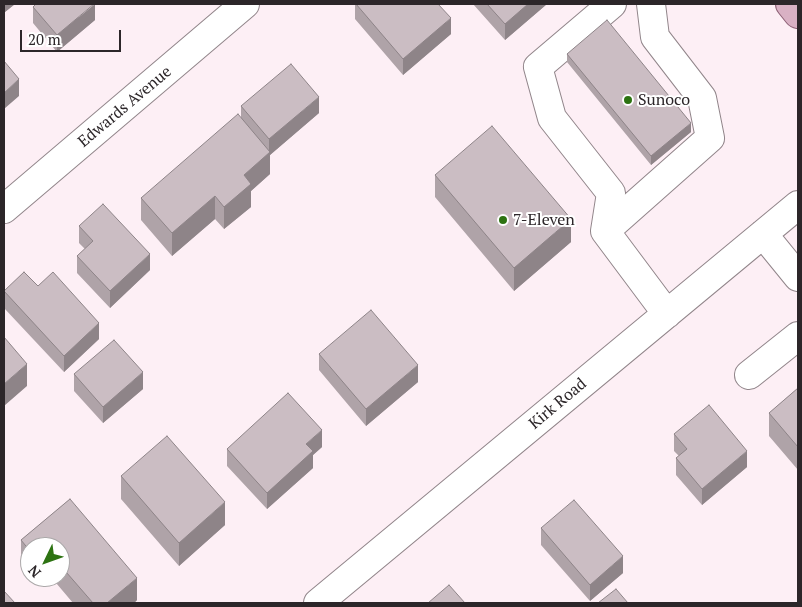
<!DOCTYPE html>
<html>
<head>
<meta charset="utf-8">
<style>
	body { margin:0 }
	#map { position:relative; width:802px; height:607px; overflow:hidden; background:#fdeff5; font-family:"PT Serif",serif }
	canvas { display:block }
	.frame { position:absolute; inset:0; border:5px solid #2c2629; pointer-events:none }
	.north { position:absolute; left:20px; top:537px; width:50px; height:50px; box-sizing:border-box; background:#fff; border:1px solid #aba8a9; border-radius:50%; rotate:228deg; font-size:14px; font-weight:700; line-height:20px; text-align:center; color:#2c2629 }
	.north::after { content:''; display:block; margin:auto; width:18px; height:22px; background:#2d7312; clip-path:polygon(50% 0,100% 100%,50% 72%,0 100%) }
	.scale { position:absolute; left:20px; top:30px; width:101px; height:22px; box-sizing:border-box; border:2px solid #2c2629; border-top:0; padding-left:6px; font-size:15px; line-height:18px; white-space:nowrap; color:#2c2629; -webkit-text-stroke:4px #fff; paint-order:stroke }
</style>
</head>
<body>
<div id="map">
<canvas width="802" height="607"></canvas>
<div class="frame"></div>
<div class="north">N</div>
<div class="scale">20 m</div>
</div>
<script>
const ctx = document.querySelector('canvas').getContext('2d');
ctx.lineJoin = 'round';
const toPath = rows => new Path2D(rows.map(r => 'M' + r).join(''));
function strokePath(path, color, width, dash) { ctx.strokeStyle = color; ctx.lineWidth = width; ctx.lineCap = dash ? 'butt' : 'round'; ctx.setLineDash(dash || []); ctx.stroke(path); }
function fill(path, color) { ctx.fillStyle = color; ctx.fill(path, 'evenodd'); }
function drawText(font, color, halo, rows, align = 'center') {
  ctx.font = font + ' "PT Serif",serif'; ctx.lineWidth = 4; ctx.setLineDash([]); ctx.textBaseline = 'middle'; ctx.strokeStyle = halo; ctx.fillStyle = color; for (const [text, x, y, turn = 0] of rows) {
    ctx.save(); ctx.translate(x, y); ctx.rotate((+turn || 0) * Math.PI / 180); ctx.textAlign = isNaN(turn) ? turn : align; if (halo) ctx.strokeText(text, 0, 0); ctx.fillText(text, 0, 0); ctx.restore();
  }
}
const minor = toPath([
	[612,4,538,67,552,118,611,193,605,231,667,314],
	[4,209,245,4],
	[605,231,710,138,702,98,655,37,651,4],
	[763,234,798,277],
	[749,375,798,336],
	[318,603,798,205]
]);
const major = toPath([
	[790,4,798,14]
]);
strokePath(minor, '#91858a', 30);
strokePath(major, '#8c5f74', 30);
strokePath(minor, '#fff', 28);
strokePath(major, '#d9b1c4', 28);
fill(toPath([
	[4,4,15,4,5,12,4,11],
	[355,4,438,4,451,34,403,75,355,19],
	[473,4,547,4,505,40],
	[33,7,95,20,57,52,33,23],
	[567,54,691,132,651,165,567,62],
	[241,106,319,113,270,155,270,174,251,191,251,207,224,229,215,219,172,256,141,220,141,198,241,118],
	[435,175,571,242,514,291,435,197],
	[79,226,150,270,110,308,77,273,77,256,85,249,79,243],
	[38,286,99,339,64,372,4,308,4,291],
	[319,354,418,382,366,426,319,370],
	[74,374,143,389,103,423,74,391],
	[798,388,798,470,769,436,769,413],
	[674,434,747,467,702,505,676,475,676,458,679,456,674,451],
	[322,447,313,455,313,468,267,509,227,466,227,449],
	[121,476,225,525,179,566,121,499],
	[70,499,137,600,134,603,73,603,51,577,41,586,33,577,60,577,60,547,30,547,30,573,21,563,21,540],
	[541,528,623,573,590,601,541,545]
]), '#afa3a8');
fill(toPath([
	[5,4,15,4,5,12],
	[95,4,95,20,57,52,57,35],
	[528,4,547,4,505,40,505,24],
	[451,18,451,34,403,75,403,59],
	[19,79,19,96,4,109,4,93],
	[319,97,319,113,270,155,270,174,251,191,251,207,224,229,224,207,244,175,269,153,269,139],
	[691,123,691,132,651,165,651,156],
	[215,196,215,219,172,256,172,233],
	[571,219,571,242,514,291,514,268],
	[150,254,150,270,110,308,110,291],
	[99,323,99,339,64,372,64,356],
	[27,364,27,386,4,406,4,384],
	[418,365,418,382,366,426,366,409],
	[143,372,143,389,103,423,103,407],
	[322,430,322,447,313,455,313,468,267,509,267,493,306,444],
	[747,451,747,467,702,505,702,489],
	[225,502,225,525,179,566,179,543],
	[623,556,623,573,590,601,590,585],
	[41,577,51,577,41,586],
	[137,578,137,600,134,603,107,603]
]), '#8e8488');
const building = toPath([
	[36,4,94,4,57,35,33,7,36,4],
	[356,4,438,4,451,18,403,59,356,4],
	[487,4,528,4,505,24,487,4],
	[607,20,691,123,651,156,567,54,607,20],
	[4,61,19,79,4,93,4,61],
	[291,64,319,97,269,139,241,106,291,64],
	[238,114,270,152,244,175,251,184,224,207,215,196,172,233,141,198,238,114],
	[492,126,571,219,514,268,435,175,492,126],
	[103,204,150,254,110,291,77,256,93,241,79,226,103,204],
	[24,272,38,286,53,272,99,323,64,356,4,291,24,272],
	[371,310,418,365,366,409,319,354,371,310],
	[4,337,27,364,4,384,4,337],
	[114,340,143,372,103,407,74,374,114,340],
	[798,388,798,447,769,413,798,388],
	[288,393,322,430,306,444,313,451,267,493,227,449,288,393],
	[709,405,747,451,702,489,676,458,687,449,674,434,709,405],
	[167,436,225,502,179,543,121,476,167,436],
	[70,499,137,578,107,603,93,603,60,565,60,547,30,547,30,551,21,540,70,499],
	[574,500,623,556,590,585,541,528,574,500],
	[449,585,465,603,428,603,449,585],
	[616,589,628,603,598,603,616,589],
	[4,591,15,603,4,603,4,591]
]);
fill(building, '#cbbdc3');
strokePath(building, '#8e8488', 1);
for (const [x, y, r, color] of [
	[628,100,5,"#2d7312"],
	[503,220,5,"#2d7312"]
]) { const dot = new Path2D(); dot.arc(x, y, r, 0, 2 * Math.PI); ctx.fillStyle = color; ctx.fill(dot); strokePath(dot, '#fff', 2); }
drawText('16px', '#2c2629', '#fff', [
	["Sunoco",638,100],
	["7-Eleven",513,220]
], 'left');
drawText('16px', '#2c2629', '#fff', [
	["Edwards Avenue",125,107,-40],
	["Kirk Road",558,404,-40]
]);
</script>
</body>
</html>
